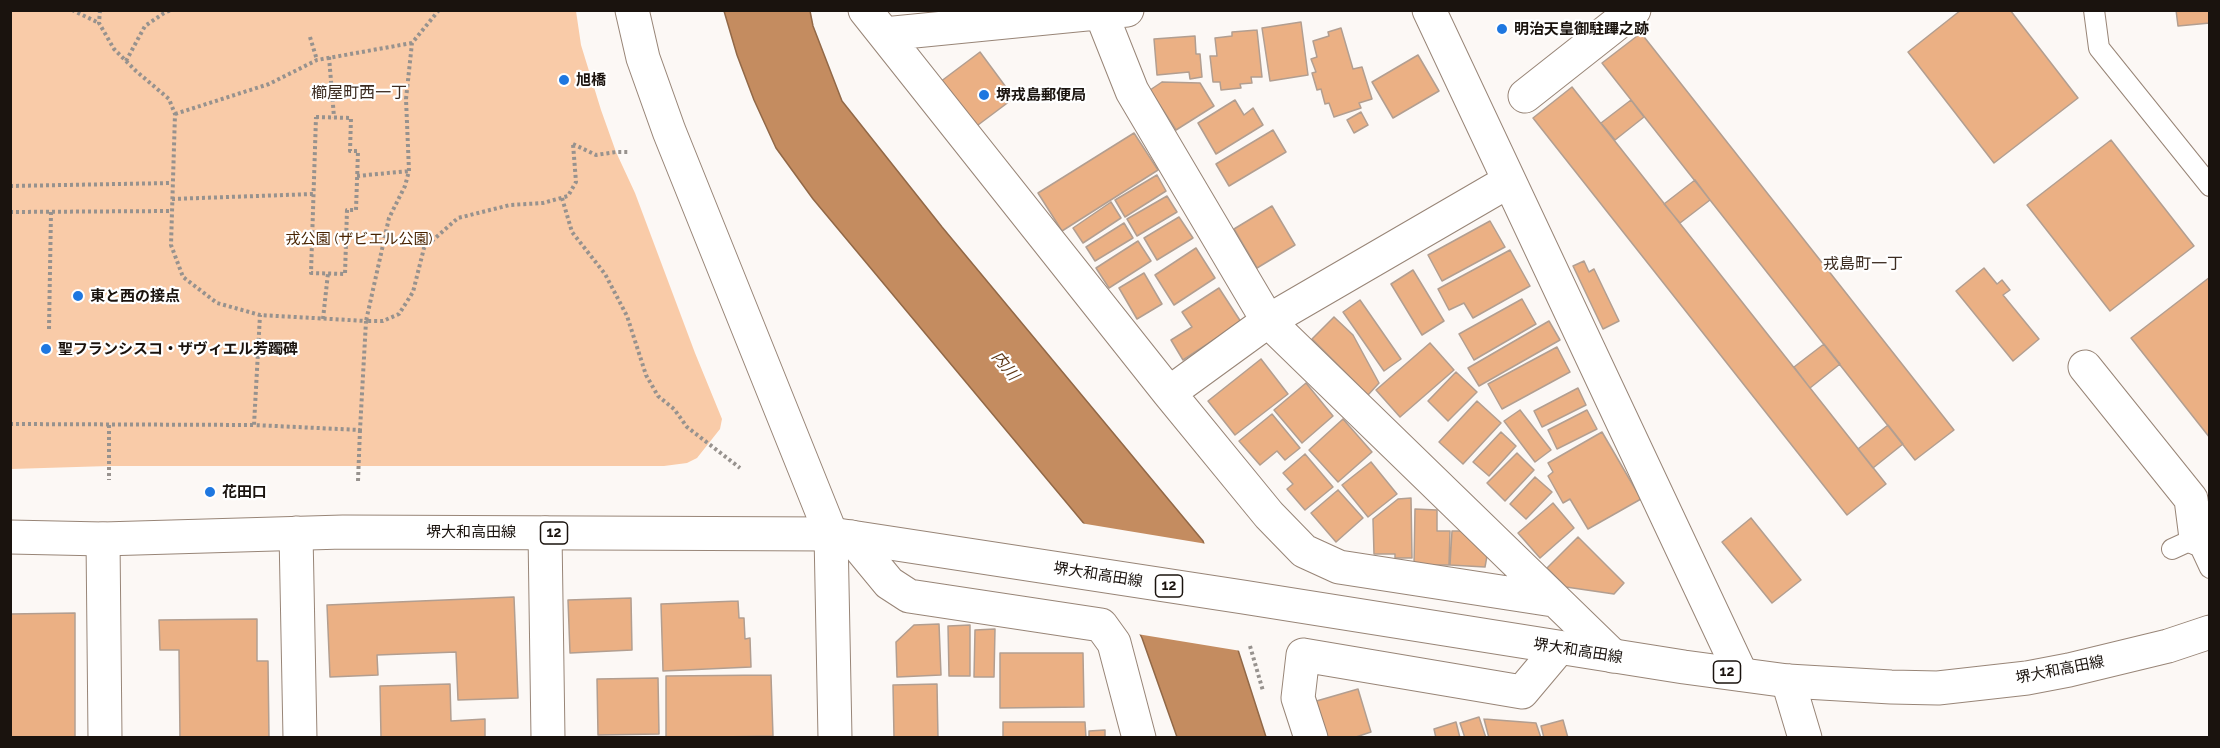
<!DOCTYPE html>
<html>
<head>
<meta charset="utf-8">
<style>
	body { margin:0 }
	#map { position:relative; width:2220px; height:748px; overflow:hidden; background:#fcf8f5; font-family:Raleway,sans-serif }
	canvas { display:block }
	.frame { position:absolute; inset:0; border:12px solid #1a130e; pointer-events:none }
</style>
</head>
<body>
<div id="map">
<canvas width="2220" height="748"></canvas>
<div class="frame"></div>
</div>
<script>
const ctx = document.querySelector('canvas').getContext('2d');
ctx.lineJoin = 'round';
function fill(path, color) { ctx.fillStyle = color; ctx.fill(path, 'evenodd'); }
const toPath = rows => new Path2D(rows.map(r => 'M' + r).join(''));
function strokePath(path, color, width, dash) { ctx.strokeStyle = color; ctx.lineWidth = width; ctx.lineCap = dash ? 'butt' : 'round'; ctx.setLineDash(dash || []); ctx.stroke(path); }
function drawText(font, color, halo, rows, align = 'center') {
  ctx.font = font + ' Raleway,"Noto Sans JP",sans-serif'; ctx.lineWidth = 4.5; ctx.setLineDash([]); ctx.textBaseline = 'middle'; ctx.strokeStyle = halo; ctx.fillStyle = color; for (const [text, x, y, turn = 0] of rows) {
    ctx.save(); ctx.translate(x, y); ctx.rotate((+turn || 0) * Math.PI / 180); ctx.textAlign = isNaN(turn) ? turn : align; if (halo) ctx.strokeText(text, 0, 0); ctx.fillText(text, 0, 0); ctx.restore();
  }
}
fill(toPath([
	[10,11,576,11,581,45,601,110,616,152,635,193,695,353,722,419,720,429,697,458,687,463,664,466,109,466,11,469]
]), '#f9cba8');
const water = toPath([
	[724,11,810,11,813,26,842,101,942,227,1203,541,1266,737,1177,737,1142,638,1086,526,813,199,776,148,754,100,737,55,724,11]
]);
fill(water, '#c48c60');
strokePath(water, '#916847', 1.5);
fill(toPath([
	[1080,523,1207,544,1241,651,1137,634]
]), '#fcf8f5');
const building = toPath([
	[1961,10,2010,10,2078,98,1994,163,1908,52,1961,10],
	[2176,10,2210,10,2210,23,2178,26,2176,10],
	[1301,22,1308,75,1270,81,1262,28,1301,22],
	[1341,28,1353,69,1362,67,1372,99,1359,103,1361,108,1334,117,1329,103,1325,104,1321,89,1317,90,1312,73,1316,72,1311,59,1317,57,1313,41,1329,36,1328,32,1341,28],
	[1257,30,1262,77,1251,77,1252,83,1240,84,1241,88,1221,90,1220,82,1213,82,1210,56,1217,56,1215,38,1232,36,1232,32,1257,30],
	[1641,33,1954,430,1915,460,1602,63,1641,33],
	[1195,36,1196,54,1200,54,1202,77,1190,79,1189,72,1157,75,1154,39,1195,36],
	[980,52,1014,98,974,128,940,82,980,52],
	[1418,55,1439,91,1393,118,1372,82,1418,55],
	[1162,82,1200,83,1214,106,1176,130,1150,90,1162,82],
	[1572,87,1886,484,1847,515,1533,118,1572,87],
	[1235,100,1244,115,1253,108,1263,125,1216,154,1198,123,1235,100],
	[1631,100,1644,117,1615,140,1601,123,1631,100],
	[1361,112,1368,125,1354,133,1347,120,1361,112],
	[1273,130,1286,152,1229,186,1216,164,1273,130],
	[1134,133,1158,170,1062,231,1038,193,1134,133],
	[2111,140,2194,246,2110,311,2027,205,2111,140],
	[1157,175,1166,191,1125,217,1115,200,1157,175],
	[1695,180,1710,200,1680,223,1664,204,1695,180],
	[1167,196,1177,212,1137,236,1127,219,1167,196],
	[1111,202,1121,218,1083,243,1073,228,1111,202],
	[1272,206,1295,245,1257,268,1234,229,1272,206],
	[1179,217,1193,238,1157,260,1144,238,1179,217],
	[1490,221,1505,247,1442,281,1428,255,1490,221],
	[1124,223,1133,238,1095,261,1086,247,1124,223],
	[1138,241,1151,261,1109,288,1096,268,1138,241],
	[1196,248,1215,278,1174,305,1155,275,1196,248],
	[1510,250,1530,286,1473,318,1464,303,1449,310,1438,289,1510,250],
	[1584,261,1589,272,1594,269,1619,321,1603,329,1573,266,1584,261],
	[1984,268,1997,284,2002,280,2010,290,2003,295,2039,339,2013,361,1956,291,1984,268],
	[1413,270,1444,321,1422,335,1391,284,1413,270],
	[1144,273,1162,304,1137,319,1119,288,1144,273],
	[2210,277,2210,438,2131,338,2210,277],
	[1219,288,1241,322,1183,360,1171,340,1192,327,1182,312,1219,288],
	[1522,299,1536,324,1474,360,1459,334,1522,299],
	[1360,300,1401,359,1384,371,1343,312,1360,300],
	[1334,317,1353,335,1379,383,1368,395,1312,339,1334,317],
	[1549,321,1560,340,1479,386,1468,368,1549,321],
	[1430,343,1454,370,1400,417,1376,390,1430,343],
	[1824,344,1840,364,1810,388,1794,367,1824,344],
	[1557,347,1570,372,1502,409,1488,384,1557,347],
	[1261,359,1288,394,1235,435,1208,401,1261,359],
	[1456,372,1477,392,1448,421,1428,401,1456,372],
	[1306,383,1333,416,1302,443,1274,410,1306,383],
	[1578,388,1586,405,1542,427,1534,411,1578,388],
	[1477,401,1501,423,1463,464,1439,442,1477,401],
	[1520,410,1551,450,1535,462,1504,421,1520,410],
	[1587,410,1597,429,1557,449,1548,430,1587,410],
	[1272,414,1300,448,1285,460,1277,451,1260,465,1239,441,1272,414],
	[1343,419,1372,452,1338,482,1309,450,1343,419],
	[1888,425,1903,444,1873,468,1858,449,1888,425],
	[1501,432,1516,446,1489,476,1473,462,1501,432],
	[1602,432,1641,499,1588,529,1570,499,1563,503,1548,476,1553,472,1548,463,1602,432],
	[1517,453,1534,470,1505,501,1487,483,1517,453],
	[1305,454,1333,487,1305,510,1287,489,1293,484,1283,473,1305,454],
	[1371,462,1397,494,1368,517,1342,485,1371,462],
	[1535,477,1552,492,1526,519,1510,504,1535,477],
	[1338,490,1363,518,1336,542,1311,513,1338,490],
	[1411,498,1412,558,1395,558,1395,554,1374,554,1373,519,1398,499,1411,498],
	[1553,503,1574,528,1540,558,1518,533,1553,503],
	[1415,509,1437,510,1437,531,1450,531,1449,565,1414,565,1415,509],
	[1751,518,1801,580,1772,603,1722,542,1751,518],
	[1452,531,1461,531,1487,556,1485,567,1450,565,1452,531],
	[1578,537,1624,583,1614,594,1566,587,1547,568,1578,537],
	[514,597,518,698,458,700,456,652,377,655,378,675,330,677,327,605,514,597],
	[631,598,632,650,570,653,568,600,631,598],
	[738,601,739,618,744,618,745,639,750,638,751,667,663,671,661,604,738,601],
	[75,613,75,738,10,738,10,614,75,613],
	[257,619,257,661,268,661,269,738,180,738,179,650,160,650,159,620,257,619],
	[939,624,941,675,897,677,896,642,914,625,939,624],
	[970,625,970,676,949,676,948,626,970,625],
	[995,629,994,677,974,677,975,630,995,629],
	[1000,653,1083,653,1084,707,1000,708,1000,653],
	[771,675,773,736,666,738,666,676,771,675],
	[658,678,659,734,598,735,597,679,658,678],
	[450,684,451,721,485,719,485,738,381,738,380,686,450,684],
	[937,684,938,738,894,738,893,685,937,684],
	[1358,689,1371,732,1353,738,1324,738,1313,702,1358,689],
	[1479,717,1486,738,1465,738,1460,723,1479,717],
	[1484,719,1536,723,1541,738,1489,738,1484,719],
	[1563,720,1568,738,1544,738,1541,726,1563,720],
	[1003,722,1085,722,1086,738,1003,738,1003,722],
	[1456,722,1460,738,1436,738,1434,729,1456,722],
	[1105,730,1105,738,1089,738,1089,731,1105,730]
]);
fill(building, '#ebb084');
strokePath(building, '#b29e90', 1.5);
const lane = toPath([
	[2094,10,2099,48,2210,186],
	[2172,549,2196,538,2210,568]
]);
const street = toPath([
	[865,10,1169,393,1269,515,1304,551,1339,567,1553,600],
	[1429,10,1741,674],
	[1101,13,1132,91,1268,321,1613,656],
	[884,34,1127,10],
	[1525,96,1634,10],
	[2085,367,2191,499,2196,538],
	[1169,393,1268,321,1509,181],
	[296,533,300,738],
	[545,533,548,738],
	[851,537,889,583,909,596,1101,625,1114,643,1139,738],
	[103,539,105,738],
	[1788,681,1805,738],
	[1311,738,1298,698,1303,655,1522,692,1559,648]
]);
const secondary = toPath([
	[632,10,643,58,669,131,831,534,835,738]
]);
const primary = toPath([
	[10,537,103,539,343,532,831,534,1243,597,1684,667,1788,681,1891,687,1938,688,2027,678,2069,670,2168,646,2210,632]
]);
strokePath(lane, '#988577', 22);
strokePath(street, '#988577', 35);
strokePath(secondary, '#988577', 35);
strokePath(primary, '#988577', 35);
strokePath(toPath([
	[72,10,99,23],
	[100,10,99,23,114,49,136,71,169,99,175,114,171,245,183,277,217,303,260,315,366,321,360,430,254,425,260,315],
	[439,10,412,43,406,99,409,171,405,186,389,218,366,321,383,321,399,314,413,292,424,248,458,218,510,205,543,203,568,196,576,182,573,144],
	[310,37,317,60],
	[329,57,334,117],
	[126,61,145,26,164,13,171,10],
	[175,114,269,84,317,60,412,43],
	[316,117,351,118,350,151,358,151,356,210,347,210,345,274,311,273,316,117],
	[573,144,596,155,616,152,630,152],
	[357,176,409,171],
	[10,186,172,183],
	[562,198,572,232,605,274,627,316,646,375,658,396,674,409,687,427,740,468],
	[172,199,313,194],
	[10,212,172,211],
	[323,319,328,273],
	[49,329,51,212],
	[10,424,254,425],
	[109,425,109,480],
	[358,481,360,430],
	[1250,646,1263,691]
]), '#97928e', 4, [3, 3]);
strokePath(lane, '#fff', 20);
strokePath(street, '#fff', 33);
strokePath(secondary, '#fff', 33);
strokePath(primary, '#fff', 33);
for (const [x, y, r, color] of [
	[1502,29,6,"#1e77e0"],
	[564,80,6,"#1e77e0"],
	[984,95,6,"#1e77e0"],
	[78,296,6,"#1e77e0"],
	[46,349,6,"#1e77e0"],
	[210,492,6,"#1e77e0"]
]) { const dot = new Path2D(); dot.arc(x, y, r, 0, 2 * Math.PI); ctx.fillStyle = color; ctx.fill(dot); strokePath(dot, '#fff', 2); }
for (const [x, y, w] of [
	[554,533,27],
	[1169,586,27],
	[1727,672,27]
]) { const box = new Path2D(); box.roundRect(x - w / 2, y - 11, w, 22, 4.5); ctx.fillStyle = '#fff'; ctx.fill(box); strokePath(box, '#1a130e', 1.5); }
drawText('bold 14px', '#1a130e', null, [
	["12",554,533],
	["12",1169,586],
	["12",1727,672]
]);
drawText('bold 15px', '#1a130e', '#fff', [
	["明治天皇御駐蹕之跡",1514,29],
	["旭橋",576,80],
	["堺戎島郵便局",996,95],
	["東と西の接点",90,296],
	["聖フランシスコ・ザヴィエル芳躅碑",58,349],
	["花田口",222,492]
], 'left');
drawText('15px', '#482300', '#fff', [
	["戎公園 (ザビエル公園)",359,239]
]);
drawText('15px', '#1a130e', '#fff', [
	["堺大和高田線",471,532],
	["堺大和高田線",1098,575,9],
	["堺大和高田線",1578,651,9],
	["堺大和高田線",2060,670,-11]
]);
drawText('16px', '#3c2c21', '#fff', [
	["櫛屋町西一丁",359,93],
	["戎島町一丁",1863,264]
]);
drawText('italic 16px', '#5e3817', '#fff', [
	["内川",1005,366,51]
]);
</script>
</body>
</html>
